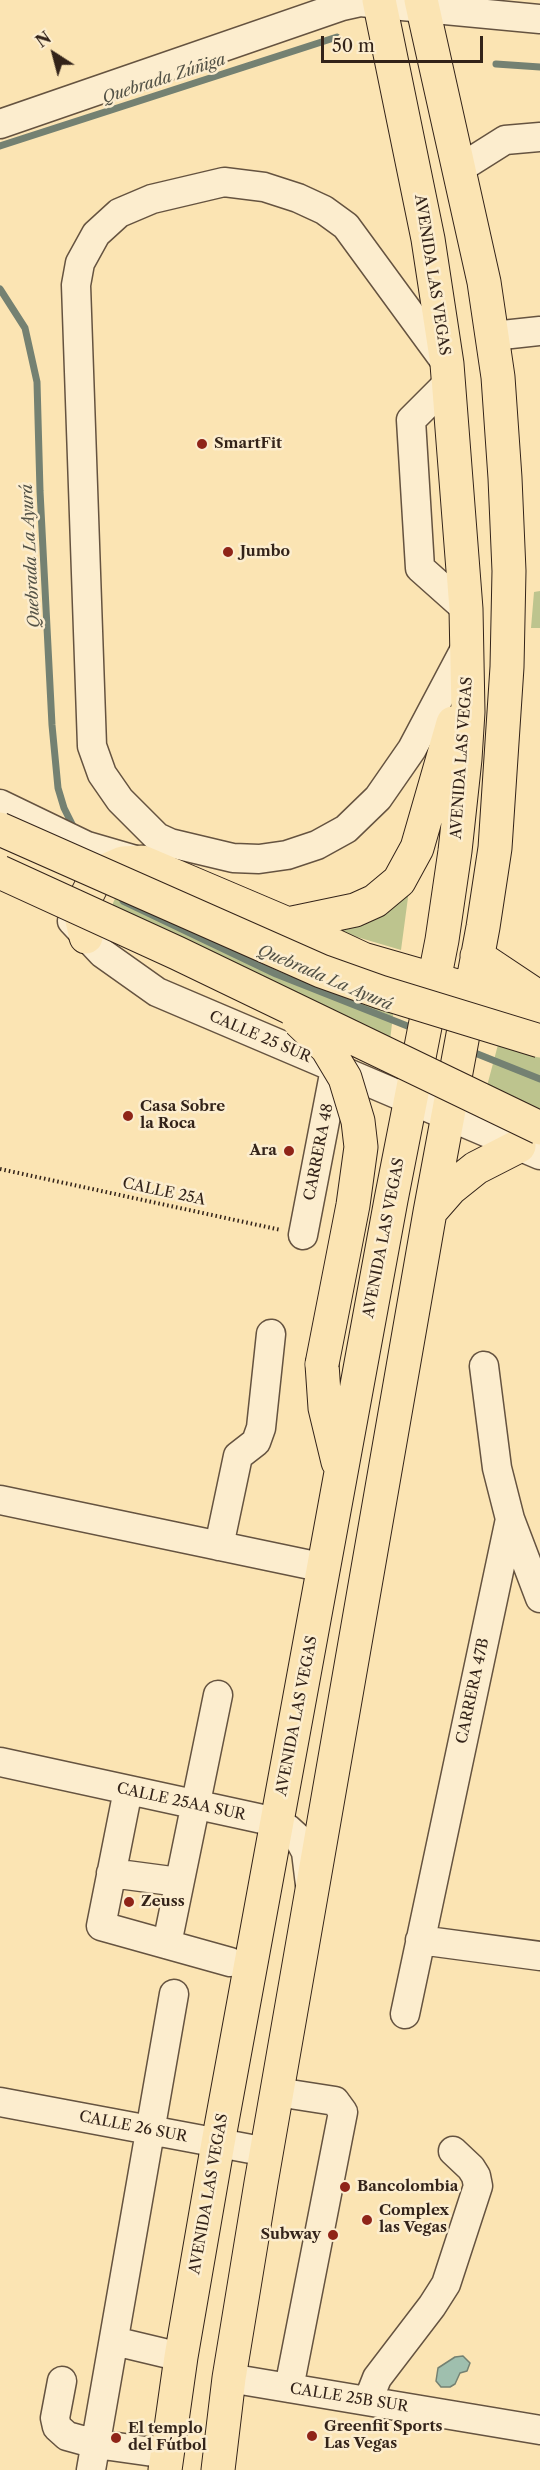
<!DOCTYPE html>
<html>
<head>
<meta charset="utf-8">
<style>
	body { margin:0 }
	#map { position:relative; width:540px; height:2470px; overflow:hidden; background:#fbe4b3; font-family:"Libre Caslon Text",serif }
	canvas { display:block }
	.north { position:absolute; left:24px; top:24px; width:60px; height:60px; -webkit-text-stroke:4px #fcedce; paint-order:stroke; rotate:324deg; font-size:16px; font-weight:700; line-height:24px; text-align:center; color:#332319 }
	.north::after { content:''; display:block; margin:auto; width:21px; height:27px; background:#332319; clip-path:polygon(50% 0,100% 100%,50% 72%,0 100%) }
	.scale { position:absolute; left:321px; top:36px; width:162px; height:27px; box-sizing:border-box; border:3px solid #332319; border-top:0; padding-left:8px; font-size:18px; line-height:21px; white-space:nowrap; color:#332319; -webkit-text-stroke:4px #fcedce; paint-order:stroke }
</style>
</head>
<body>
<div id="map">
<canvas width="540" height="2470"></canvas>
<div class="north">N</div>
<div class="scale">50 m</div>
</div>
<script>
const ctx = document.querySelector('canvas').getContext('2d');
ctx.lineJoin = 'round';
function fill(path, color) { ctx.fillStyle = color; ctx.fill(path, 'evenodd'); }
const toPath = rows => new Path2D(rows.map(r => 'M' + r).join(''));
function strokePath(path, color, width, dash) { ctx.strokeStyle = color; ctx.lineWidth = width; ctx.lineCap = dash ? 'butt' : 'round'; ctx.setLineDash(dash || []); ctx.stroke(path); }
function drawText(font, color, halo, rows, align = 'center') {
  ctx.font = font + ' "Libre Caslon Text",serif'; ctx.lineWidth = 5; ctx.setLineDash([]); ctx.textBaseline = 'middle'; ctx.strokeStyle = halo; ctx.fillStyle = color; for (const [text, x, y, turn = 0] of rows) {
    ctx.save(); ctx.translate(x, y); ctx.rotate((+turn || 0) * Math.PI / 180); ctx.textAlign = isNaN(turn) ? turn : align; if (halo) ctx.strokeText(text, 0, 0); ctx.fillText(text, 0, 0); ctx.restore();
  }
}
fill(toPath([
	[540,591,540,628,531,628,534,592],
	[120,887,394,1006,390,1041,107,917],
	[409,890,401,950,340,932,368,920],
	[499,1041,540,1053,540,1109,487,1086]
]), '#bdc48e');
const water = toPath([
	[463,2356,470,2363,467,2371,460,2373,455,2384,450,2387,441,2387,436,2381,438,2368,455,2357,463,2356]
]);
fill(water, '#9fbfae');
strokePath(water, '#748172', 1.5);
strokePath(toPath([
	[496,64,540,67],
	[0,146,337,37],
	[0,289,25,328,37,382,40,491,52,725,58,788,64,808,74,828],
	[123,901,276,974,415,1029],
	[470,1051,540,1079]
]), '#748172', 7);
const minor = toPath([
	[0,124,342,6,360,2,540,19],
	[459,169,505,140,540,137],
	[493,336,540,331],
	[447,364,346,226,324,210,298,198,264,187,224,182,152,199,119,213,96,234,80,263,76,285,92,746,102,774,120,800,157,837,170,843,233,858,259,859,287,855,317,845,346,829,378,798,412,749,467,645],
	[448,383,411,420,420,568,466,609],
	[0,804,87,846,142,862],
	[72,921,102,953,157,992,540,1155],
	[303,1235,335,1069],
	[0,1500,325,1568],
	[510,1519,540,1598],
	[219,1546,238,1456,256,1442,261,1428,271,1334],
	[0,1762,276,1822,288,1829,299,1839,306,1852,310,1885],
	[128,1790,101,1926,230,1962],
	[111,1873,179,1882],
	[420,1940,540,1956],
	[167,1944,218,1695],
	[405,2014,510,1519,497,1468,484,1366],
	[277,2092,335,2101,343,2112,289,2388],
	[0,2102,267,2152],
	[114,2341,181,2357],
	[229,2378,540,2430],
	[62,2381,55,2418,57,2427,67,2436,96,2444,167,2454],
	[368,2401,377,2378,432,2306,446,2284,478,2186,476,2176,471,2168,453,2151],
	[91,2470,174,1994]
]);
const major = toPath([
	[288,924,355,910,375,901,399,881,417,848,453,723],
	[86,937,81,916,86,897,93,883,109,869,123,863,142,862,288,924,363,959,540,1010],
	[477,956,540,998],
	[430,1212,451,1188,476,1168,519,1146],
	[322,1364,325,1408,338,1462],
	[165,2470,181,2357,218,2143,391,1200,442,940,455,851,465,759,468,712,466,609,447,364,428,239,379,0],
	[218,2470,229,2378,261,2183,430,1212,483,927,495,848,507,667,509,571,505,478,498,377,484,282,421,0]
]);
strokePath(minor, '#655340', 31);
strokePath(major, '#332319', 35);
strokePath(toPath([
	[0,1169,281,1230]
]), '#332319', 4, [1.5, 3]);
strokePath(minor, '#fcedce', 28);
strokePath(major, '#fbe4b3', 33);
const majorBridge = toPath([
	[0,829,321,971,380,992,540,1041],
	[0,872,177,953,540,1128],
	[299,1021,327,1048,345,1078,358,1121,361,1147,353,1205,322,1364]
]);
strokePath(majorBridge, '#332319', 35, []);
strokePath(majorBridge, '#fbe4b3', 33);
for (const [x, y, r, color] of [
	[202,444,6,"#8f2418"],
	[228,552,6,"#8f2418"],
	[128,1116,6,"#8f2418"],
	[289,1151,6,"#8f2418"],
	[129,1902,6,"#8f2418"],
	[345,2187,6,"#8f2418"],
	[367,2220,6,"#8f2418"],
	[333,2235,6,"#8f2418"],
	[312,2436,6,"#8f2418"],
	[116,2438,6,"#8f2418"]
]) { const dot = new Path2D(); dot.arc(x, y, r, 0, 2 * Math.PI); ctx.fillStyle = color; ctx.fill(dot); strokePath(dot, '#fcedce', 2); }
drawText('15px', '#332319', '#fcedce', [
	["AVENIDA LAS VEGAS",432,275,81],
	["AVENIDA LAS VEGAS",462,758,-86],
	["CALLE 25 SUR",260,1037,23],
	["CARRERA 48",319,1152,-79],
	["CALLE 25A",164,1192,12],
	["AVENIDA LAS VEGAS",384,1238,-79],
	["CARRERA 47B",473,1691,-78],
	["AVENIDA LAS VEGAS",297,1716,-79],
	["CALLE 25AA SUR",181,1802,12],
	["CALLE 26 SUR",133,2127,11],
	["AVENIDA LAS VEGAS",209,2194,-80],
	["CALLE 25B SUR",349,2398,9]
]);
drawText('bold 15px', '#332319', '#fcedce', [
	["SmartFit",214,444],
	["Jumbo",240,552],
	["Casa Sobre",140,1107],
	["la Roca",140,1124],
	["Ara",277,1151,"right"],
	["Zeuss",141,1902],
	["Bancolombia",357,2187],
	["Complex",379,2211],
	["las Vegas",379,2228],
	["Subway",321,2235,"right"],
	["Greenfit Sports",324,2427],
	["Las Vegas",324,2444],
	["El templo",128,2429],
	["del Fútbol",128,2446]
], 'left');
drawText('italic 16px', '#535246', '#fcedce', [
	["Quebrada Zúñiga",164,79,-18],
	["Quebrada La Ayurá",31,556,-93],
	["Quebrada La Ayurá",325,978,23]
]);
</script>
</body>
</html>
